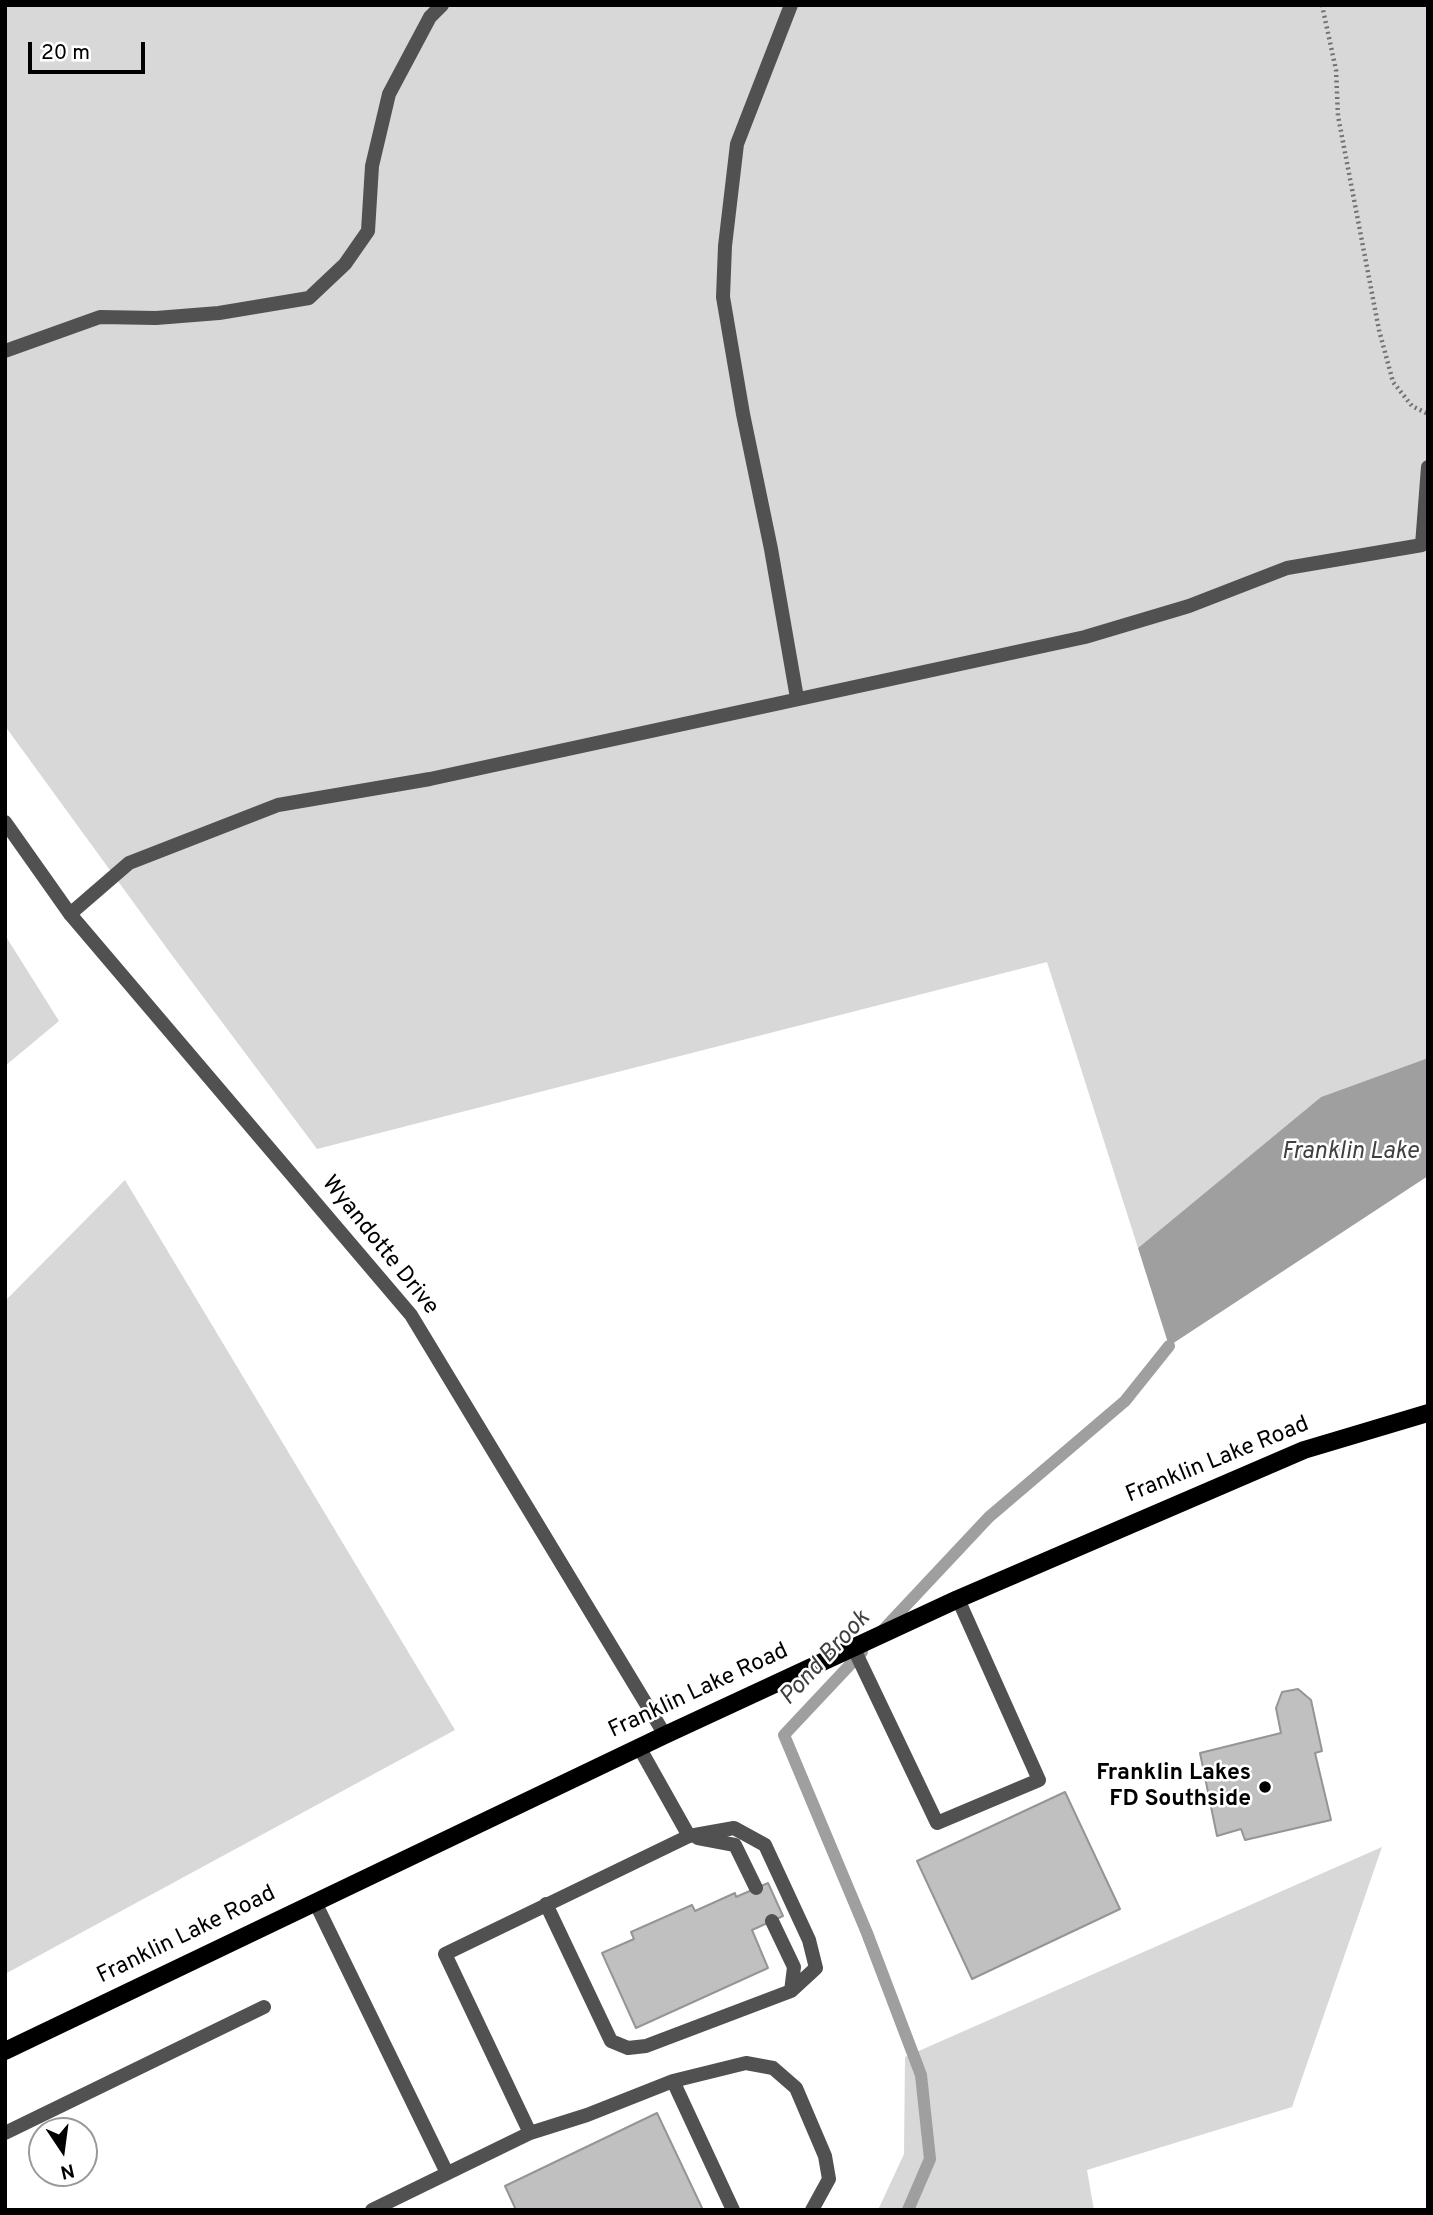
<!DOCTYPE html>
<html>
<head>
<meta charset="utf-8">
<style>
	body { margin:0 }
	#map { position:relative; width:1433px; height:2215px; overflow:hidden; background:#fff; font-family:Overpass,sans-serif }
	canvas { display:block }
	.frame { position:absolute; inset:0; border:7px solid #000; pointer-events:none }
	.north { position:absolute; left:28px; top:2117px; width:70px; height:70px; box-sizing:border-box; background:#fff; border:2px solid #999; border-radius:50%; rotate:167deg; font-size:19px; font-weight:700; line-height:28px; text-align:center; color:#000 }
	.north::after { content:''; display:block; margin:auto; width:24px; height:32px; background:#000; clip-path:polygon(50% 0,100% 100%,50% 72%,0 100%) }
	.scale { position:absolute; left:28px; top:42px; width:117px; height:32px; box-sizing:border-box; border:4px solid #000; border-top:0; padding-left:9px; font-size:21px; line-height:24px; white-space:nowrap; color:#000; -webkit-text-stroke:5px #fff; paint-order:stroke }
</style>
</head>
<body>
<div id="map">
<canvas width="1433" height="2215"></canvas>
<div class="frame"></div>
<div class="north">N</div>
<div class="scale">20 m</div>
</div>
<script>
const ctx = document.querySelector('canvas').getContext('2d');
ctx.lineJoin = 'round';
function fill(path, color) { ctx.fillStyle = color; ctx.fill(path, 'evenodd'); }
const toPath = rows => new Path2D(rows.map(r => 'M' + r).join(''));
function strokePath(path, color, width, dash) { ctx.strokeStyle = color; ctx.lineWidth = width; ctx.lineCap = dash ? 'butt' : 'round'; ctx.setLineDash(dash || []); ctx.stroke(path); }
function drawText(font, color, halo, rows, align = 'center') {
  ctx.font = font + ' Overpass,sans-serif'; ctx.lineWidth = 5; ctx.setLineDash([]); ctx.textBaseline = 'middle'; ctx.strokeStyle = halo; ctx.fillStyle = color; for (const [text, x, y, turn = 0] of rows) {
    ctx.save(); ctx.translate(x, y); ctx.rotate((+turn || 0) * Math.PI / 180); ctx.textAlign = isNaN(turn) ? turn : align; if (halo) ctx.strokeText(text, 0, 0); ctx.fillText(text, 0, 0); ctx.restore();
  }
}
fill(toPath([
	[5,5,1428,5,1428,1058,1321,1097,1138,1248,1047,962,317,1149,171,954,5,726],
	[5,935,59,1021,5,1066],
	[125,1180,455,1730,5,1974,5,1301],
	[1382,1847,1292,2107,1087,2170,1094,2210,878,2210,904,2154,905,2057]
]), '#d8d8d8');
fill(toPath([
	[1428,1058,1428,1176,1169,1346,1138,1248,1321,1097]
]), '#9f9f9f');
strokePath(toPath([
	[882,1631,989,1517,1125,1401,1169,1346],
	[862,1652,784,1735,867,1933,921,2075,930,2159,908,2210]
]), '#9f9f9f', 12);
const building = toPath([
	[1298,1689,1311,1700,1322,1751,1315,1753,1331,1820,1245,1840,1241,1829,1217,1836,1200,1753,1281,1733,1276,1708,1282,1692,1298,1689],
	[1065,1792,1120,1909,972,1979,917,1861,1065,1792],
	[768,1883,783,1916,752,1930,768,1968,636,2028,602,1953,634,1939,631,1932,692,1905,695,1911,735,1893,736,1897,768,1883],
	[657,2113,703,2210,516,2210,505,2186,657,2113]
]);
fill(building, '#c0c0c0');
strokePath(building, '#959595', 2);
strokePath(toPath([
	[1322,5,1336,70,1338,116,1379,330,1393,382,1412,406,1428,414]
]), '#737373', 4.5, [2, 3.5]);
strokePath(toPath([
	[791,5,737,144,725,246,723,297,743,414,771,549,797,698],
	[5,351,100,317,156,318,219,313,309,298,345,264,368,231,372,166,389,94,430,17,442,5],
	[70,914,129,863,278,805,430,779,1085,637,1189,606,1287,568,1422,545,1428,467],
	[853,1647,937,1823,1039,1780,958,1599],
	[698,1838,735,1845,756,1888],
	[315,1902,447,2173],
	[546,1904,611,2041,628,2048,646,2046,791,1991,816,1968,809,1940,765,1845,734,1828,689,1836],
	[772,1921,794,1967,791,1991],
	[673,2081,733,2210],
	[5,2133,264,2007],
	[530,2133,445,1954,689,1836,639,1747],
	[372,2210,530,2133,587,2115,673,2081,746,2063,773,2068,796,2088,825,2156,829,2179,812,2210]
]), '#515151', 14);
strokePath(toPath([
	[5,822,70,914,411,1315,665,1735]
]), '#515151', 14);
strokePath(toPath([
	[5,2051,665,1735,958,1599,1304,1450,1428,1413]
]), '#000', 18);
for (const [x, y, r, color] of [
	[1265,1787,7,"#000"]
]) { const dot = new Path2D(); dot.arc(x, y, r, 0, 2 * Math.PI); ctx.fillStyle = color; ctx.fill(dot); strokePath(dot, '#fff', 2.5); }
drawText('23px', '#000', '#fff', [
	["Wyandotte Drive",379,1246,51],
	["Franklin Lake Road",1218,1461,-22],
	["Franklin Lake Road",699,1692,-25],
	["Franklin Lake Road",187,1936,-26]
]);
drawText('bold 23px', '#000', '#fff', [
	["Franklin Lakes",1251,1774],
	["FD Southside",1251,1800]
], 'right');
drawText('italic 24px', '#404040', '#fff', [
	["Franklin Lake",1350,1153],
	["Pond Brook",826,1659,-47]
]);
</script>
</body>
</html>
